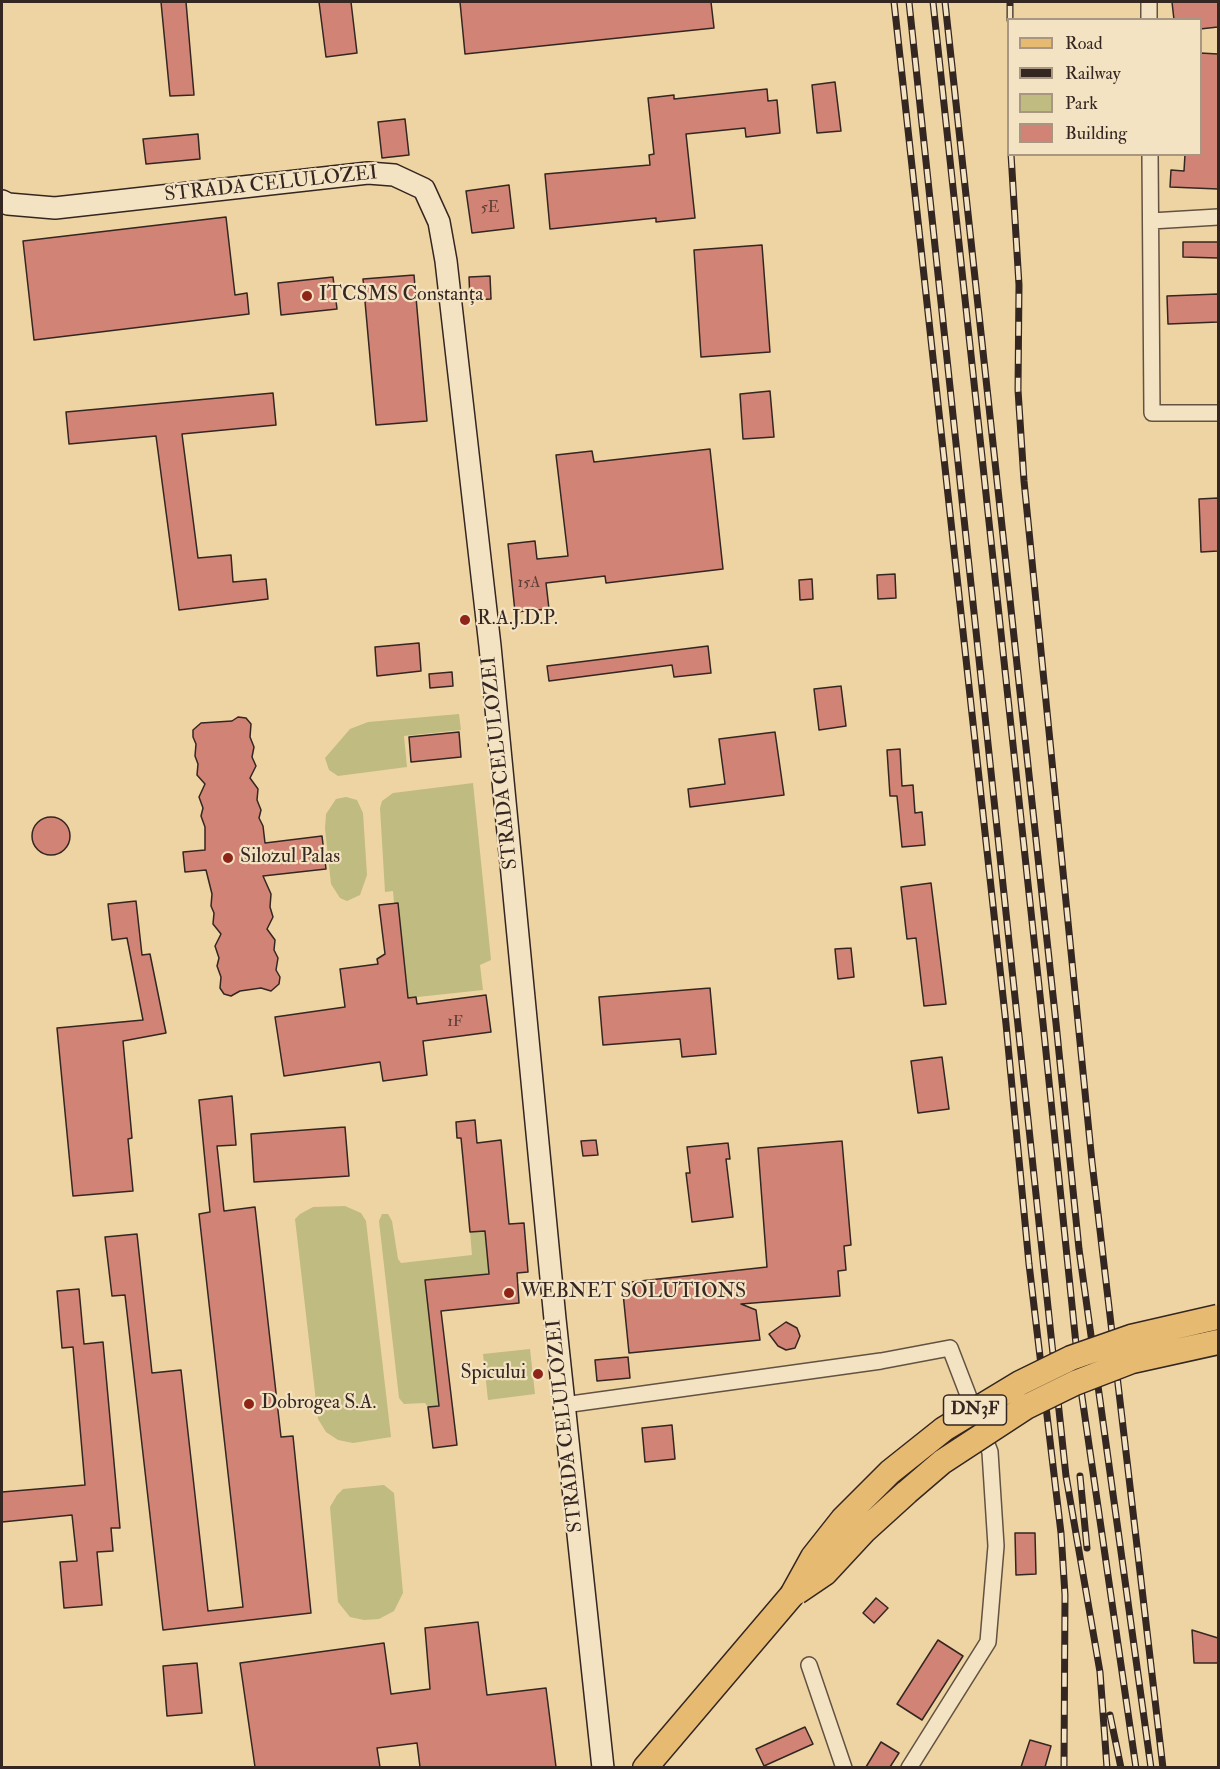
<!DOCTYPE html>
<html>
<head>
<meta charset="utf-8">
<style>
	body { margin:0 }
	#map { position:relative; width:1220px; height:1769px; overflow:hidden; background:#eed4a3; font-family:"IM FELL Double Pica",serif }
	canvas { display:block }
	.frame { position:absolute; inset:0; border:3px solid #342621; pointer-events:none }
	.legend { position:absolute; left:1007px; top:18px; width:195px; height:138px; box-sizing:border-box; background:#f4e3c3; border:2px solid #a79782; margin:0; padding:8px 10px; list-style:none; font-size:18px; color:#342621 }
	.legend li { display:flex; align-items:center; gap:12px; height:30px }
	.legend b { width:30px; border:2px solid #a79782 }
</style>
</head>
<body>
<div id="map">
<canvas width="1220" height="1769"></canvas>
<div class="frame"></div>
<ul class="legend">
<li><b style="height:8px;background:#e7ba72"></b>Road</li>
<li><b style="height:8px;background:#342621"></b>Railway</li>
<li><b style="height:16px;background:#c0bb80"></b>Park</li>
<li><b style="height:16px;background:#d18476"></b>Building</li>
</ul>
</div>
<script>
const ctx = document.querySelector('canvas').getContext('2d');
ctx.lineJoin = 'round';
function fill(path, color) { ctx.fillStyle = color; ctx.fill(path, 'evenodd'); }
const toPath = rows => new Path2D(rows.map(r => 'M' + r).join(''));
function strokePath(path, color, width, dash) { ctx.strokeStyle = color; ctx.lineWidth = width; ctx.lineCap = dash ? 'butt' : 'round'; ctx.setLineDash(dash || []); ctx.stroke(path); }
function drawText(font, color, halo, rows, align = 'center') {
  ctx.font = font + ' "IM FELL Double Pica",serif'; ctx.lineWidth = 4.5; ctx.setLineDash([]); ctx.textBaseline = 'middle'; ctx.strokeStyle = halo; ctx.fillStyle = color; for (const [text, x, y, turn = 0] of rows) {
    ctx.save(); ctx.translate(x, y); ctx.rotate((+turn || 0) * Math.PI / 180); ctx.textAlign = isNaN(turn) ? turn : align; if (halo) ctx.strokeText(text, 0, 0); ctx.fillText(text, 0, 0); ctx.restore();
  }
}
fill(toPath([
	[459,714,461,730,404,736,407,767,338,776,329,770,325,758,350,729,368,722],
	[473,783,491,960,480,965,483,990,408,998,398,903,394,903,393,891,385,892,380,808,382,801,393,793],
	[346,797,357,800,363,813,367,875,360,895,347,901,340,898,331,884,325,829,326,814,336,799],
	[345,1206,361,1213,366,1221,391,1437,353,1443,338,1440,326,1432,318,1419,295,1219,300,1214,313,1207],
	[382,1214,388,1214,392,1221,398,1259,401,1263,472,1255,470,1232,485,1231,489,1274,425,1281,439,1406,428,1407,425,1403,404,1404,399,1398,379,1221],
	[530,1349,535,1394,488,1400,483,1354],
	[384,1485,394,1493,403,1593,394,1611,379,1619,364,1620,350,1617,338,1602,330,1507,337,1495,343,1489]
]), '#c0bb80');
const building = toPath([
	[161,2,186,2,194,95,170,96,161,2],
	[319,2,351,2,357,53,326,57,319,2],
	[460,2,711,2,714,28,465,54,460,2],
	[1172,2,1218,2,1218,27,1200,29,1200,20,1174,20,1172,2],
	[1200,53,1218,54,1218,189,1170,187,1171,170,1184,171,1185,154,1200,154,1200,53],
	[835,82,841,131,817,133,812,85,835,82],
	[767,89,768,101,777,100,780,133,746,137,745,128,686,134,695,218,656,222,656,218,550,229,545,174,650,165,649,155,654,154,648,98,674,95,674,99,767,89],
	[405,119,409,155,382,158,378,122,405,119],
	[198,134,200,159,146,164,143,139,198,134],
	[509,185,514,228,472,233,466,191,509,185],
	[226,217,235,295,247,293,249,314,34,340,23,241,226,217],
	[1183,242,1218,242,1218,258,1183,257,1183,242],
	[762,245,770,352,701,357,694,250,762,245],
	[414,275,427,421,376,425,363,279,414,275],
	[490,276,491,299,470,300,469,277,490,276],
	[333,277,337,309,281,315,278,283,333,277],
	[1218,294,1218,322,1168,324,1167,296,1218,294],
	[770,391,774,437,743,439,740,394,770,391],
	[273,393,276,425,182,434,198,558,231,555,233,582,266,579,268,599,179,610,156,436,69,444,66,412,273,393],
	[710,449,723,569,606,583,605,576,546,583,549,609,515,612,508,544,535,541,537,559,568,556,556,455,592,451,594,462,710,449],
	[1218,498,1218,551,1201,552,1199,499,1218,498],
	[895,574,896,598,878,599,877,575,895,574],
	[812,579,813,599,800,600,799,580,812,579],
	[419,643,421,671,377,676,375,647,419,643],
	[708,646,711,673,674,677,672,665,549,681,547,666,708,646],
	[452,672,453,686,430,688,429,674,452,672],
	[841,686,846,726,819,730,814,689,841,686],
	[238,717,246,718,251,724,250,737,254,747,252,757,256,766,250,778,258,789,257,800,261,810,259,818,263,826,265,843,322,836,326,869,263,876,271,894,270,907,273,917,267,929,275,940,274,950,278,958,276,970,280,977,279,984,271,991,261,988,240,991,231,996,224,994,220,988,221,977,217,966,219,958,215,946,221,934,213,924,214,913,211,906,212,894,206,870,185,872,183,852,205,850,205,827,201,816,203,808,199,797,205,784,197,775,198,764,195,756,196,744,193,737,193,730,201,723,232,721,238,717],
	[459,732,461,757,411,762,409,737,459,732],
	[775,732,784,795,690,807,688,789,725,784,719,739,775,732],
	[900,749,902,786,913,785,915,813,922,812,925,845,902,847,897,796,890,796,887,750,900,749],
	'32 836a19 19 0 1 1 38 0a19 19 0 1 1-38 0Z',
	[931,883,946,1004,924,1006,916,938,907,939,901,887,931,883],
	[136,901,142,955,150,954,166,1033,123,1041,132,1138,128,1139,133,1191,73,1196,57,1028,143,1020,127,938,112,940,108,904,136,901],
	[398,903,408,998,416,997,417,1004,486,995,491,1032,423,1041,427,1075,383,1081,380,1062,284,1076,275,1017,345,1007,340,969,378,964,377,959,385,954,379,905,398,903],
	[851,948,854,977,838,979,835,949,851,948],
	[710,988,716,1054,682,1057,680,1039,603,1045,599,997,710,988],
	[942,1057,949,1109,918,1113,911,1061,942,1057],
	[232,1096,236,1145,217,1146,224,1211,255,1207,281,1437,293,1436,311,1613,163,1630,125,1295,112,1296,105,1237,137,1234,152,1373,181,1370,208,1611,243,1607,199,1214,210,1212,199,1100,232,1096],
	[475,1120,477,1143,501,1140,509,1224,524,1223,528,1272,517,1273,519,1303,441,1311,457,1445,433,1448,428,1407,439,1406,425,1280,489,1274,485,1231,470,1232,461,1138,457,1138,456,1122,475,1120],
	[345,1127,349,1176,254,1182,251,1134,345,1127],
	[596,1140,598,1155,583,1156,581,1141,596,1140],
	[842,1141,851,1245,844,1246,846,1270,838,1271,840,1296,741,1304,756,1310,760,1340,629,1353,622,1283,767,1267,758,1148,842,1141],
	[728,1143,730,1159,726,1159,733,1217,692,1222,686,1173,690,1173,687,1147,728,1143],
	[79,1289,84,1344,103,1342,120,1528,111,1528,113,1551,97,1552,102,1605,64,1608,60,1562,77,1561,72,1515,2,1522,2,1492,85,1485,73,1347,62,1348,57,1291,79,1289],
	[786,1322,797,1328,800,1336,795,1348,786,1350,778,1346,769,1334,786,1322],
	[628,1357,630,1378,597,1381,595,1360,628,1357],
	[672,1425,675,1459,645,1462,642,1428,672,1425],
	[1015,1533,1035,1533,1036,1574,1016,1575,1015,1533],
	[876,1598,888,1608,874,1623,863,1613,876,1598],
	[478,1622,487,1695,546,1688,556,1767,420,1767,417,1743,377,1748,380,1767,255,1767,240,1663,384,1643,391,1694,430,1689,425,1628,478,1622],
	[1192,1630,1218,1638,1218,1663,1194,1663,1192,1630],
	[938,1640,963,1656,922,1720,897,1704,938,1640],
	[197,1663,202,1713,167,1716,163,1666,197,1663],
	[805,1727,813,1744,764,1766,756,1749,805,1727],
	[1030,1740,1051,1746,1045,1767,1021,1767,1030,1740],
	[881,1742,899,1753,890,1767,866,1767,881,1742]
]);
fill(building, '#d18476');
strokePath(building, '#342621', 1.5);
const street = toPath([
	[1149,2,1149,20],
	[1150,154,1152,413,1218,413],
	[1151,221,1218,217],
	[564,1405,881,1361,950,1348,990,1452,996,1546,988,1642,909,1768],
	[809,1665,844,1768]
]);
const secondary = toPath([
	[2,201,8,204,55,208,368,173,394,175,424,189,439,222,446,261,490,646,555,1319,603,1768]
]);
const primary = toPath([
	[645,1768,792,1595]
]);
strokePath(street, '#625242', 18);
strokePath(secondary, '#342621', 24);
strokePath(primary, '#342621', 27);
strokePath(street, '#f4e3c3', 15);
strokePath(secondary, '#f4e3c3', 21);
strokePath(primary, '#e7ba72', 24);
const rail = toPath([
	[894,2,1006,1024,1029,1264,1061,1533,1065,1595,1064,1768],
	[909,2,1066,1476,1100,1672,1107,1768],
	[933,2,1043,1023,1080,1383,1136,1768],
	[945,2,1056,1023,1079,1249,1151,1768],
	[1010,20,1010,2],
	[1011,154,1019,285,1018,390,1024,481,1092,1162,1163,1768],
	[1080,1476,1087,1548],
	[1110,1715,1121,1768]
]);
strokePath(rail, '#342621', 7);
strokePath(rail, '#f4e3c3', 4.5, [14]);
const primaryBridge = toPath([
	[797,1592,825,1573,864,1531,907,1492,942,1462,1026,1407,1075,1383,1132,1361,1218,1342],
	[792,1595,813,1557,843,1519,890,1472,944,1429,1020,1383,1071,1358,1131,1337,1218,1317]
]);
strokePath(primaryBridge, '#342621', 27, []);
strokePath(primaryBridge, '#e7ba72', 24);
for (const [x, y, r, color] of [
	[307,296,6,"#8f2418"],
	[465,620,6,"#8f2418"],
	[228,858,6,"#8f2418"],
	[509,1293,6,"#8f2418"],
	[538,1374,6,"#8f2418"],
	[249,1404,6,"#8f2418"]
]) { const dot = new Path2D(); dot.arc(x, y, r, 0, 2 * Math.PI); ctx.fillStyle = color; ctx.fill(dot); strokePath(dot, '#f4e3c3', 2); }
drawText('16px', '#5b3e36', null, [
	["5E",490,209],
	["15A",529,584],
	["1F",455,1023]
]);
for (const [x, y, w] of [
	[975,1410,63]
]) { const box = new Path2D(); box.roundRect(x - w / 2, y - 15, w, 30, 4.5); ctx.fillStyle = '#f4e3c3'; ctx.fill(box); strokePath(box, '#342621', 1.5); }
drawText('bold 18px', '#342621', null, [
	["DN3F",975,1410]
]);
drawText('20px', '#342621', '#f4e3c3', [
	["STRADA CELULOZEI",271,185,-6],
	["STRADA CELULOZEI",501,763,-96],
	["STRADA CELULOZEI",566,1426,-96]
]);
drawText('20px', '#342621', '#f4e3c3', [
	["ITCSMS Constanța",319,296],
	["R.A.J.D.P.",477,620],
	["Silozul Palas",240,858],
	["WEBNET SOLUTIONS",521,1293],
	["Spicului",526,1374,"right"],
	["Dobrogea S.A.",261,1404]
], 'left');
</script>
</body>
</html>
